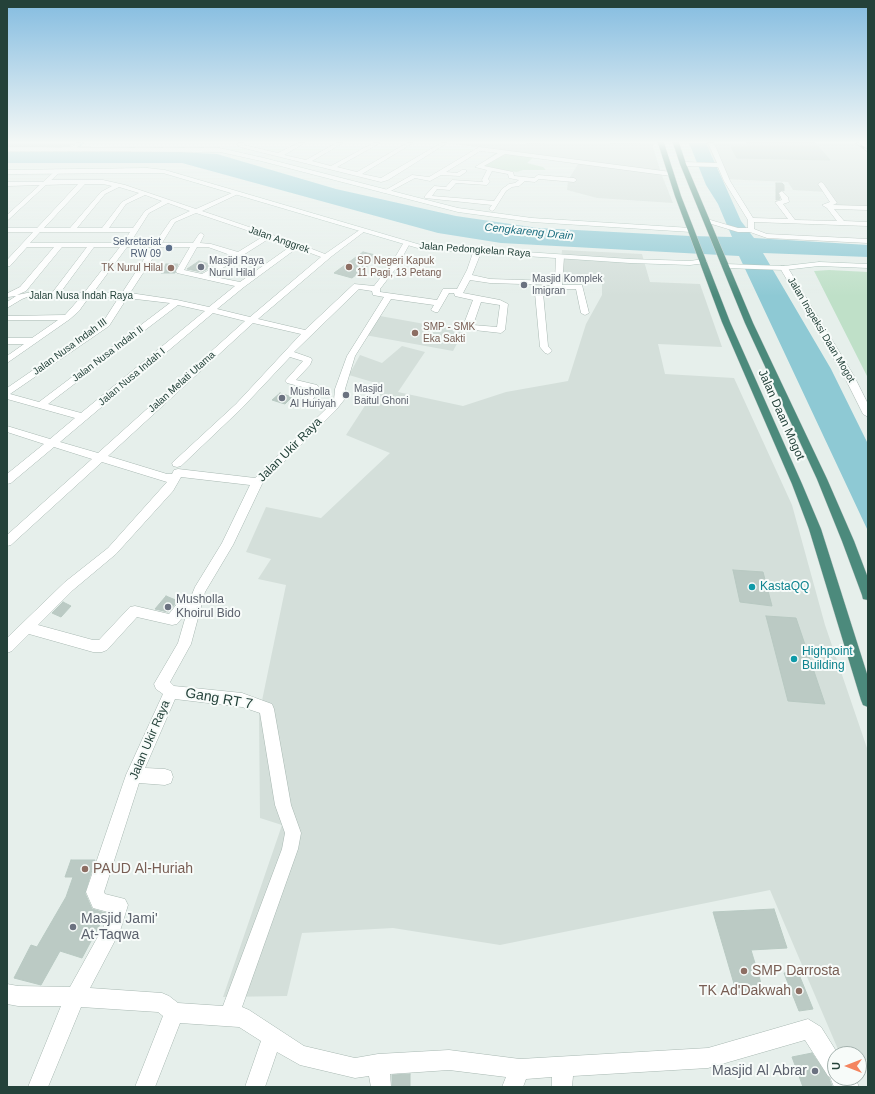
<!DOCTYPE html>
<html>
<head>
<meta charset="utf-8">
<style>
	body { margin:0 }
	#map { position:relative; width:875px; height:1094px; overflow:hidden; background:#e6efeb; font-family:Arial,sans-serif }
	canvas { display:block }
	.frame { position:absolute; inset:0; border:8px solid #24423a; pointer-events:none }
	.north { position:absolute; left:827px; top:1046px; width:40px; height:40px; box-sizing:border-box; background:#f7fbf9; border:1px solid #a3b1ad; border-radius:50%; rotate:270deg; font-size:11px; font-weight:700; line-height:16px; text-align:center; color:#24423a }
	.north::after { content:''; display:block; margin:auto; width:14px; height:18px; background:#f4845f; clip-path:polygon(50% 0,100% 100%,50% 72%,0 100%) }
</style>
</head>
<body>
<div id="map">
<canvas width="875" height="1094"></canvas>
<div class="frame"></div>
<div class="north">U</div>
</div>
<script>
const ctx = document.querySelector('canvas').getContext('2d');
ctx.lineJoin = 'round';
function fill(path, color) { ctx.fillStyle = color; ctx.fill(path, 'evenodd'); }
const toPath = rows => new Path2D(rows.map(r => 'M' + r).join(''));
function strokePath(path, color, width, dash) { ctx.strokeStyle = color; ctx.lineWidth = width; ctx.lineCap = dash ? 'butt' : 'round'; ctx.setLineDash(dash || []); ctx.stroke(path); }
function drawText(font, color, halo, rows, align = 'center') {
  ctx.font = font + ' Arial,sans-serif'; ctx.lineWidth = 4; ctx.setLineDash([]); ctx.textBaseline = 'middle'; ctx.strokeStyle = halo; ctx.fillStyle = color; for (const [text, x, y, turn = 0] of rows) {
    ctx.save(); ctx.translate(x, y); ctx.rotate((+turn || 0) * Math.PI / 180); ctx.textAlign = isNaN(turn) ? turn : align; if (halo) ctx.strokeText(text, 0, 0); ctx.fillText(text, 0, 0); ctx.restore();
  }
}
fill(toPath([
	[7,143,74,143,70,147,7,148],
	[652,143,661,173,673,203,597,198,567,190,568,180,578,164,455,144],
	[706,143,856,143,868,151,868,209,838,208,827,192,793,190,788,182,723,179],
	[562,250,642,254,650,282,700,284,722,347,658,344,665,374,734,378,792,505,825,625,868,751,868,1060,859,1061,859,1054,840,1054,770,890,500,945,393,928,302,933,287,996,223,997,282,825,260,818,259,715,286,585,258,579,271,559,246,552,266,507,321,518,390,453,346,435,379,384,349,375,360,355,382,363,402,346,425,352,398,392,463,406,506,392,568,381,586,324,602,295,602,282,559,282],
	[380,316,464,331,453,351,365,335]
]), '#d4dfda');
fill(toPath([
	[498,151,534,157,527,163,543,167,546,170,523,170,517,172,476,167],
	[829,270,868,272,868,378,814,271]
]), '#bfe0c8');
fill(toPath([
	[689,143,706,143,741,221,754,238,868,245,868,257,763,253,831,369,868,444,868,531,739,256,501,243,438,233,182,163,7,163,7,152,181,152,217,154,336,189,456,216,538,228,690,236,732,237,718,204,706,185]
]), '#8ec9d4');
strokePath(toPath([
	[78,148,83,143]
]), '#8ec9d4', 1.5);
const building = toPath([
	[747,143,815,143,830,160,737,158,731,147,749,147,747,143],
	[776,183,782,183,784,185,784,191,782,190,778,193,780,199,777,200,776,200,776,183],
	[363,252,380,256,352,278,334,273,363,252],
	[199,261,206,263,214,265,202,272,187,269,199,261],
	[166,264,178,264,175,273,161,273,166,264],
	[280,393,292,397,285,404,272,400,280,393],
	[733,570,763,572,772,606,740,602,733,570],
	[166,596,178,601,168,612,155,609,166,596],
	[63,602,71,606,61,617,52,613,63,602],
	[766,616,796,618,825,704,788,701,766,616],
	[71,860,95,860,85,893,92,909,106,913,82,958,60,951,41,985,14,978,31,945,37,947,66,897,73,877,65,877,71,860],
	[774,909,787,948,751,950,764,993,737,994,713,912,774,909],
	[798,972,813,1009,799,1011,784,973,798,972],
	[812,1053,829,1078,832,1086,803,1087,792,1057,812,1053],
	[410,1074,410,1087,392,1087,392,1075,410,1074]
]);
fill(building, '#bbcac4');
strokePath(building, '#b8c9c2', 1);
const minor = toPath([
	[238,143,244,143,244,145,278,153,298,143,305,143,284,155,306,160,336,143,343,143,312,161,331,166,373,143,380,143,337,167,357,172,407,143,413,143,362,174,381,178,441,143,447,143,388,180,381,182,240,147,237,145,238,143],
	[708,143,714,143,730,181,753,218,788,219,775,202,782,200,779,193,782,191,788,197,789,202,783,204,795,220,837,221,827,208,822,205,830,202,818,184,821,182,823,183,837,203,833,205,868,206,868,210,834,209,844,221,868,222,868,226,754,222,754,229,767,234,868,239,868,243,767,238,750,232,738,232,705,222,705,220,707,219,738,228,748,228,748,220,724,181,718,167,683,166,680,164,683,162,717,163,708,143],
	[479,147,671,172,674,174,671,176,505,154,484,166,513,172,514,176,534,178,538,175,574,178,577,180,574,182,539,179,535,182,525,181,519,186,512,187,506,191,494,210,492,211,489,209,492,205,425,198,425,196,434,186,446,187,452,180,483,182,482,180,487,170,475,167,498,153,480,151,446,172,457,173,462,170,466,170,466,172,460,176,441,175,430,181,415,178,387,193,382,192,412,175,429,177,479,147],
	[492,171,508,174,509,178,519,180,515,183,509,184,502,189,494,201,432,196,437,189,450,190,456,183,487,185,490,181,488,179,492,171],
	[47,180,103,180,125,185,196,209,234,192,238,192,238,194,202,211,299,244,325,254,361,229,365,229,365,231,332,256,258,319,305,330,354,284,374,286,390,266,404,242,406,241,410,243,397,267,380,289,380,292,437,300,443,289,457,289,467,270,474,250,478,248,482,250,472,275,490,279,555,281,556,257,560,255,564,257,562,285,582,285,589,313,585,315,581,313,576,289,558,289,545,292,543,293,548,346,552,351,548,354,545,353,540,347,535,293,539,288,554,285,490,283,470,280,463,293,500,300,508,304,505,330,501,333,465,329,465,321,473,300,455,296,454,293,449,293,438,312,435,312,431,310,434,305,391,299,355,356,345,389,344,400,336,410,262,484,233,545,205,592,191,644,170,682,174,686,242,693,272,704,274,709,291,805,301,833,298,849,242,1007,249,1010,304,1046,355,1058,378,1054,449,1050,520,1059,708,1048,808,1019,821,1027,838,1054,835,1054,835,1078,855,1078,859,1087,834,1087,830,1077,828,1076,805,1040,708,1068,573,1076,572,1087,552,1087,552,1077,526,1079,523,1087,502,1087,506,1077,449,1070,390,1074,391,1087,371,1087,369,1076,355,1078,300,1065,277,1052,265,1087,245,1087,261,1041,239,1027,180,1023,155,1087,135,1087,163,1016,158,1012,81,1007,48,1087,28,1087,61,1006,18,1006,7,1004,7,984,18,986,70,987,106,922,108,912,93,908,86,892,126,775,163,694,156,689,154,684,178,643,187,612,177,624,172,625,137,617,107,650,102,652,93,652,29,634,12,651,7,653,7,638,65,582,108,548,167,482,102,462,11,545,7,546,7,535,92,459,54,447,11,483,7,484,7,474,44,444,7,432,7,426,50,439,75,418,7,399,7,388,103,322,119,297,89,297,79,311,70,319,7,363,7,356,24,344,7,344,7,338,32,338,58,320,7,320,7,316,65,315,81,297,27,297,22,299,7,308,7,302,16,296,8,297,8,293,20,287,54,247,27,247,10,266,7,266,7,260,33,232,7,232,7,228,37,228,78,184,7,186,7,182,44,182,47,180],
	[85,184,103,184,112,186,101,192,70,228,44,228,85,184],
	[119,187,139,193,122,202,102,228,77,228,105,194,119,187],
	[145,195,162,201,145,211,133,228,109,228,126,204,145,195],
	[168,203,190,211,171,220,155,243,130,243,149,213,168,203],
	[196,213,264,236,238,252,211,244,200,243,204,235,201,233,199,234,193,243,162,243,175,222,196,213],
	[40,232,130,232,123,243,30,243,40,232],
	[270,238,291,246,240,282,210,276,270,238],
	[62,247,87,247,52,293,27,293,17,295,26,291,62,247],
	[94,247,120,247,84,293,60,293,94,247],
	[127,247,152,247,122,293,93,293,127,247],
	[160,247,190,247,176,271,177,273,235,286,209,307,177,300,130,293,160,247],
	[197,247,208,247,233,256,202,274,184,270,197,247],
	[297,248,321,257,250,317,217,309,244,287,297,248],
	[359,289,372,291,373,295,384,297,347,356,335,389,334,400,331,404,313,399,320,389,317,385,296,380,310,365,312,360,311,358,294,352,359,289],
	[127,298,170,303,39,402,10,394,109,326,127,298],
	[481,302,500,305,497,327,473,325,481,302],
	[178,305,205,311,81,413,48,404,178,305],
	[213,313,245,321,98,453,60,442,213,313],
	[253,323,301,334,236,404,172,463,173,466,177,467,181,466,242,408,290,357,303,361,285,381,287,383,310,389,302,400,304,402,326,409,255,478,178,469,174,470,172,474,167,474,108,456,253,323],
	[181,477,250,485,222,543,195,587,191,597,181,599,169,614,135,606,130,607,99,640,93,640,38,625,73,590,116,554,173,491,181,477],
	[175,699,242,707,260,713,275,805,285,833,282,849,223,1006,178,1003,169,996,162,993,90,988,120,931,128,905,125,899,105,894,104,892,139,783,165,785,171,783,173,777,171,771,165,769,145,768,175,699],
	[781,266,784,266,788,268,854,376,868,404,868,417,863,414,844,376,780,268,781,266]
]);
const tertiary = toPath([
	[76,143,81,143,75,150,71,150,70,149,76,143],
	[55,171,60,172,7,221,7,215,55,171]
]);
const secondary = toPath([
	[7,147,220,148,264,158,458,208,532,218,691,228,694,230,691,232,532,222,458,212,261,161,220,152,7,151,7,147],
	[147,168,165,170,421,245,630,259,690,261,703,259,707,261,706,263,690,265,630,263,421,249,163,173,7,174,7,170,147,168],
	[819,262,868,264,868,268,819,266,784,270,725,268,721,266,725,264,784,266,819,262]
]);
const trunk = toPath([
	[658,143,664,143,681,196,730,322,802,484,821,529,868,677,868,707,863,705,861,700,809,529,792,484,722,322,675,196,658,143],
	[673,143,679,143,686,164,753,323,827,479,854,541,868,578,868,600,863,599,862,595,842,541,817,479,745,323,680,164,673,143]
]);
strokePath(minor, '#a8b8b2', 1);
strokePath(tertiary, '#a8b8b2', 1);
strokePath(secondary, '#a4bbb3', 1);
strokePath(trunk, '#c2cac8', 1);
fill(minor, '#fff');
fill(tertiary, '#fff');
fill(secondary, '#fff');
fill(trunk, '#4c8a7c');
const rail = toPath([
	[857,143,868,151]
]);
strokePath(rail, '#5f7d75', 2.5);
strokePath(rail, '#f7fbf9', 1.5, [4.5]);
const sky = ctx.createLinearGradient(0, 0, 0, 296);
sky.addColorStop(0, '#84bce0');
sky.addColorStop(0.48, '#f4f8f6');
sky.addColorStop(1, '#f4f8f600');
ctx.fillStyle = sky;
ctx.fillRect(0, 0, 875, 296);
for (const [x, y, r, color] of [
	[169,248,4,"#5c6f8a"],
	[201,267,4,"#6b7280"],
	[349,267,4,"#8d6e63"],
	[171,268,4,"#8d6e63"],
	[524,285,4,"#6b7280"],
	[415,333,4,"#8d6e63"],
	[346,395,4,"#6b7280"],
	[282,398,4,"#6b7280"],
	[752,587,4,"#0f9aa8"],
	[168,607,4,"#6b7280"],
	[794,659,4,"#0f9aa8"],
	[85,869,4,"#8d6e63"],
	[73,927,4,"#6b7280"],
	[744,971,4,"#8d6e63"],
	[799,991,4,"#8d6e63"],
	[815,1071,4,"#6b7280"]
]) { const dot = new Path2D(); dot.arc(x, y, r, 0, 2 * Math.PI); ctx.fillStyle = color; ctx.fill(dot); strokePath(dot, '#f7fbf9', 1.5); }
drawText('10px', '#24423a', '#f7fbf9', [
	["Jalan Anggrek",279,240,19],
	["Jalan Pedongkelan Raya",475,250,4],
	["Jalan Nusa Indah Raya",81,296],
	["Jalan Inspeksi Daan Mogot",821,330,59],
	["Jalan Nusa Indah III",70,347,-36],
	["Jalan Nusa Indah II",108,354,-37],
	["Jalan Nusa Indah I",132,377,-40],
	["Jalan Melati Utama",182,382,-42]
]);
drawText('10px', '#4e5e75', '#f7fbf9', [
	["Sekretariat",161,242],
	["RW 09",161,254]
], 'right');
drawText('10px', '#5b616d', '#f7fbf9', [
	["Masjid Raya",209,261],
	["Nurul Hilal",209,273],
	["Masjid Komplek",532,279],
	["Imigran",532,291],
	["Masjid",354,389],
	["Baitul Ghoni",354,401],
	["Musholla",290,392],
	["Al Huriyah",290,404]
], 'left');
drawText('10px', '#785e54', '#f7fbf9', [
	["SD Negeri Kapuk",357,261],
	["11 Pagi, 13 Petang",357,273],
	["TK Nurul Hilal",163,268,"right"],
	["SMP - SMK",423,327],
	["Eka Sakti",423,339]
], 'left');
drawText('italic 11px', '#1c6f80', '#f7fbf9', [
	["Cengkareng Drain",529,232,6]
]);
drawText('12px', '#24423a', '#f7fbf9', [
	["Jalan Daan Mogot",781,415,66],
	["Jalan Ukir Raya",290,450,-45],
	["Jalan Ukir Raya",150,740,-67]
]);
drawText('12px', '#0d838f', '#f7fbf9', [
	["KastaQQ",760,587],
	["Highpoint",802,652],
	["Building",802,666]
], 'left');
drawText('12px', '#5b616d', '#f7fbf9', [
	["Musholla",176,600],
	["Khoirul Bido",176,614]
], 'left');
drawText('14px', '#24423a', '#f7fbf9', [
	["Gang RT 7",219,699,10]
]);
drawText('14px', '#785e54', '#f7fbf9', [
	["PAUD Al-Huriah",93,869],
	["SMP Darrosta",752,971],
	["TK Ad'Dakwah",791,991,"right"]
], 'left');
drawText('14px', '#5b616d', '#f7fbf9', [
	["Masjid Jami'",81,919],
	["At-Taqwa",81,935],
	["Masjid Al Abrar",807,1071,"right"]
], 'left');
</script>
</body>
</html>
